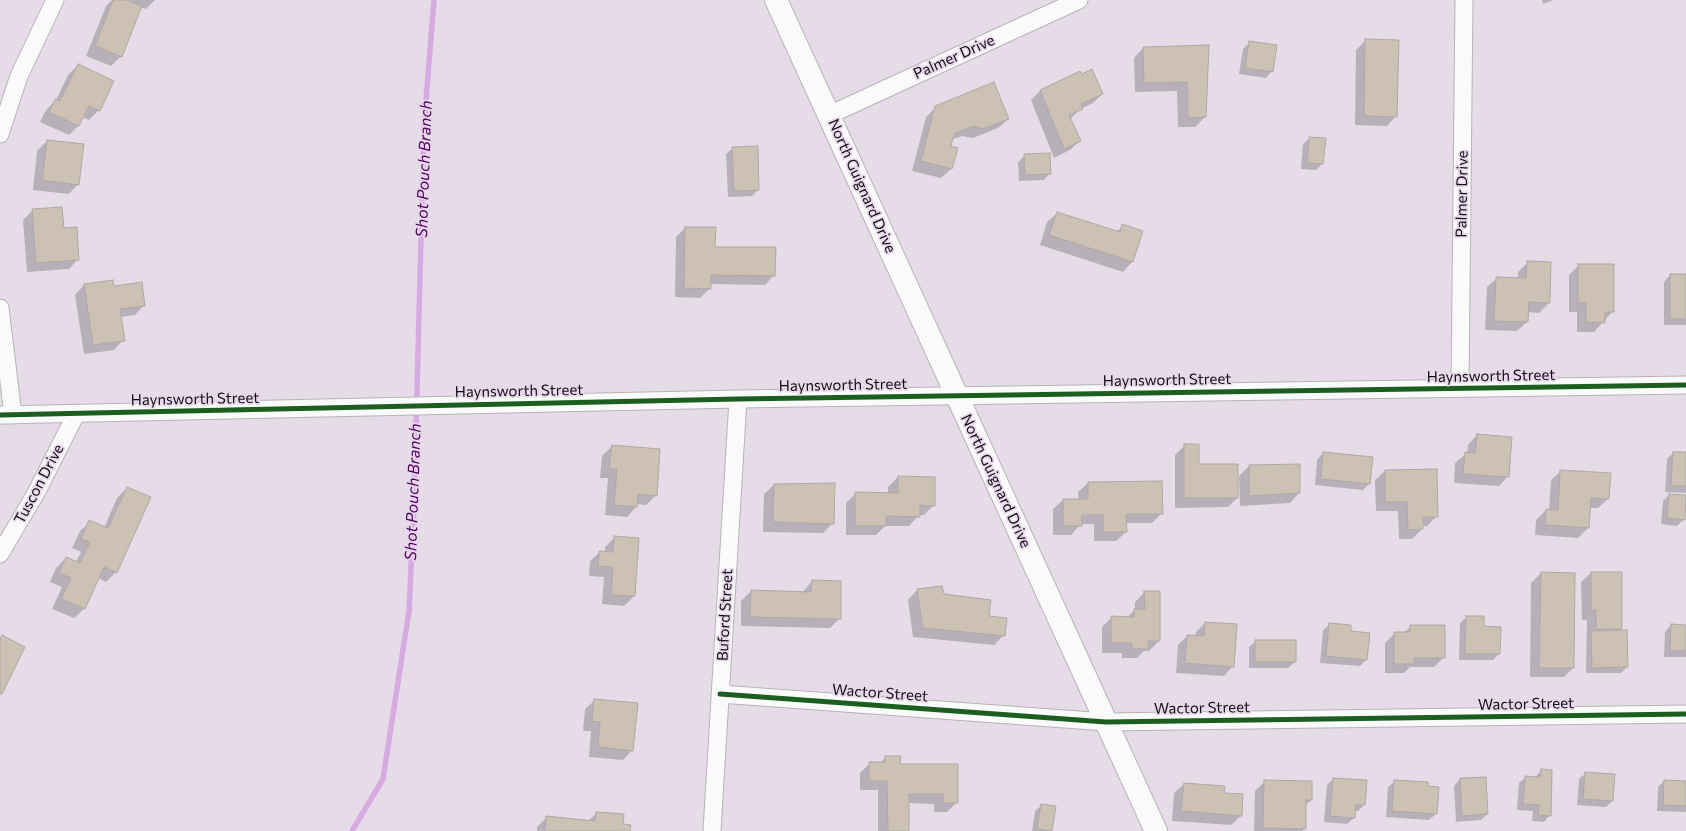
<!DOCTYPE html>
<html>
<head>
<meta charset="utf-8">
<style>
	body { margin:0 }
	canvas { display:block; background:#e5dce7 }
</style>
</head>
<body>
<canvas width="1686" height="831"></canvas>
<script>
const ctx = document.querySelector('canvas').getContext('2d');
ctx.lineJoin = 'round';
function fill(path, color) { ctx.fillStyle = color; ctx.fill(path, 'evenodd'); }
const toPath = rows => new Path2D(rows.map(r => 'M' + r).join(''));
function strokePath(path, color, width, dash) { ctx.strokeStyle = color; ctx.lineWidth = width; ctx.lineCap = dash ? 'butt' : 'round'; ctx.setLineDash(dash || []); ctx.stroke(path); }
function drawText(font, color, halo, rows, align = 'center') {
  ctx.font = font + ' Commissioner,sans-serif'; ctx.lineWidth = 3.5; ctx.setLineDash([]); ctx.textBaseline = 'middle'; ctx.strokeStyle = halo; ctx.fillStyle = color; for (const [text, x, y, turn = 0] of rows) {
    ctx.save(); ctx.translate(x, y); ctx.rotate((+turn || 0) * Math.PI / 180); ctx.textAlign = isNaN(turn) ? turn : align; if (halo) ctx.strokeText(text, 0, 0); ctx.fillText(text, 0, 0); ctx.restore();
  }
}
fill(toPath([
	[112,0,124,0,129,2,129,0,155,0,146,9,140,7,121,56,111,66,86,56,106,6],
	[1542,0,1554,0,1543,4],
	[1366,40,1396,116,1387,126,1355,125,1356,50],
	[1249,43,1272,71,1266,78,1239,74,1243,49],
	[1208,46,1205,117,1195,127,1178,127,1177,91,1135,92,1134,58,1143,48],
	[78,65,99,110,89,120,82,117,78,126,69,135,40,122,46,110,56,100,68,75],
	[1041,90,1102,94,1093,103,1082,108,1070,119,1080,141,1070,150,1054,158,1031,100],
	[936,107,1008,119,998,128,973,138,962,136,951,140,950,147,951,169,941,178,912,171,926,117],
	[1310,138,1322,164,1316,170,1301,169,1303,144],
	[47,141,78,184,69,194,33,190,37,151],
	[733,148,758,190,752,196,728,197,726,154],
	[1025,155,1050,173,1044,180,1019,181,1018,162],
	[33,210,78,259,69,269,27,272,23,220],
	[1057,213,1116,232,1123,226,1142,232,1132,262,1123,272,1040,245,1047,222],
	[685,228,714,248,774,275,765,285,710,284,710,288,700,298,675,297,676,237],
	[1528,262,1550,263,1549,303,1539,313,1527,312,1527,322,1517,331,1485,330,1487,287,1497,278,1518,278,1518,272],
	[1579,265,1613,311,1594,332,1577,332,1577,312,1569,312,1569,275],
	[1670,275,1686,275,1686,325,1664,325,1664,282],
	[84,285,113,288,144,305,135,315,120,317,123,340,114,350,84,354,75,295],
	[1477,435,1508,476,1499,486,1454,483,1455,463,1467,453,1468,445],
	[1185,445,1198,465,1237,498,1228,507,1175,508,1175,455],
	[612,446,656,495,646,505,636,504,636,507,627,517,605,515,608,478,600,478,602,456],
	[1323,453,1369,484,1363,490,1315,485,1317,460],
	[1673,453,1686,453,1686,493,1665,492,1667,459],
	[1299,465,1299,493,1290,503,1240,506,1239,476,1249,466],
	[1436,470,1437,516,1427,526,1422,526,1422,529,1412,539,1399,539,1398,511,1376,511,1375,480,1385,471],
	[1561,471,1608,499,1598,508,1589,508,1588,528,1578,538,1535,535,1536,520,1546,510,1549,511,1551,480],
	[898,477,934,505,924,515,919,515,909,526,885,526,876,535,846,535,846,503,856,493,888,494,888,487],
	[1088,483,1162,513,1152,523,1125,523,1126,532,1116,541,1094,541,1094,524,1081,524,1071,535,1053,535,1053,509,1063,500,1079,500,1078,492],
	[834,484,833,523,823,533,763,532,764,494,774,485],
	[127,488,116,572,106,582,98,578,84,609,74,618,52,609,62,587,50,582,56,568,66,558,76,562,81,552,72,548,80,531,90,522,104,528,117,498],
	[1669,495,1684,519,1677,526,1661,524,1663,501],
	[615,537,634,596,624,606,602,604,604,577,589,576,590,561,600,552,605,552,605,547],
	[1541,573,1573,668,1564,677,1530,677,1531,583],
	[1591,573,1621,629,1619,631,1627,667,1621,673,1586,673,1587,620,1582,620,1581,582],
	[812,581,840,618,830,628,741,626,741,601,751,591,802,593],
	[917,590,943,595,988,617,1004,635,994,645,913,637,908,600],
	[1145,592,1159,641,1149,651,1144,651,1137,658,1122,658,1122,653,1102,653,1102,627,1112,617,1127,617,1135,610,1135,602],
	[1467,617,1483,627,1499,654,1493,660,1459,660,1460,623],
	[1205,623,1233,666,1224,676,1176,673,1178,645,1187,636,1195,636,1196,632],
	[1330,624,1349,632,1366,660,1360,666,1320,663,1323,630],
	[1671,625,1686,626,1686,657,1664,657,1665,632],
	[1411,626,1444,657,1434,667,1410,667,1404,673,1385,673,1385,643,1395,633,1404,633],
	[1256,641,1295,662,1288,668,1249,668,1249,647],
	[595,700,632,750,623,760,589,757,591,731,583,731,585,709],
	[886,757,957,802,947,812,934,812,934,804,908,803,908,831,878,831,878,790,860,790,860,773,870,763,880,763],
	[1541,770,1550,815,1544,822,1532,821,1533,811,1517,810,1519,783,1526,777,1535,778],
	[1586,773,1612,801,1606,807,1577,805,1579,779],
	[1333,779,1364,805,1358,811,1354,811,1354,818,1347,824,1324,822,1327,785],
	[1460,779,1487,814,1481,820,1456,822,1454,786],
	[1265,781,1311,800,1305,806,1305,829,1302,831,1254,831,1255,791],
	[1395,781,1436,814,1429,820,1386,817,1388,787],
	[1664,781,1686,782,1686,812,1657,811,1658,787],
	[1184,784,1223,794,1241,816,1231,825,1172,821,1174,793],
	[1042,805,1055,807,1051,831,1032,831,1035,811],
	[597,813,629,831,537,831,537,827,547,817,588,821]
]), '#0003');
strokePath(toPath([
	[352,831,383,779,409,611,414,504,424,125,434,0]
]), '#d8aae2', 5.5);
const building = toPath([
	[113,0,126,0,142,6,122,57,95,46,113,0],
	[1365,39,1399,40,1397,117,1364,116,1365,39],
	[1249,41,1277,45,1273,72,1245,68,1249,41],
	[1209,45,1206,117,1188,118,1187,82,1144,83,1143,47,1209,45],
	[78,64,114,81,100,111,89,106,79,126,49,112,55,99,60,101,78,64],
	[1092,69,1103,94,1081,104,1083,109,1069,115,1081,141,1064,149,1040,90,1080,71,1082,74,1092,69],
	[994,82,1009,119,983,129,973,126,954,134,951,146,958,148,952,169,921,161,935,106,994,82],
	[1309,137,1326,138,1323,164,1307,163,1309,137],
	[47,140,84,144,79,185,42,180,47,140],
	[758,146,759,190,734,191,732,147,758,146],
	[1050,153,1051,174,1025,175,1024,154,1050,153],
	[62,207,64,228,77,227,79,260,36,263,32,209,62,207],
	[1057,212,1120,232,1122,224,1143,231,1133,262,1049,235,1057,212],
	[685,227,716,227,715,247,776,247,775,276,711,275,711,289,684,288,685,227],
	[1527,261,1551,262,1550,303,1529,302,1528,322,1494,321,1496,277,1526,278,1527,261],
	[1578,264,1614,264,1614,312,1605,312,1605,323,1586,322,1586,303,1578,303,1578,264],
	[1670,274,1686,274,1686,319,1670,319,1670,274],
	[113,280,114,286,142,282,145,306,120,309,125,341,93,345,84,284,113,280],
	[1477,434,1512,437,1509,477,1463,474,1465,452,1475,453,1477,434],
	[1184,444,1199,444,1199,464,1238,464,1238,498,1184,498,1184,444],
	[612,445,660,449,657,496,638,494,637,507,614,505,617,469,609,469,612,445],
	[1323,452,1373,457,1370,484,1321,479,1323,452],
	[1673,452,1686,452,1686,486,1671,486,1673,452],
	[1300,464,1300,493,1249,496,1249,465,1300,464],
	[1437,469,1438,517,1423,517,1423,529,1408,530,1407,502,1385,502,1385,470,1437,469],
	[1560,470,1611,473,1609,499,1591,498,1589,528,1545,525,1546,509,1558,510,1560,470],
	[898,476,935,477,935,506,920,505,920,517,886,516,886,526,855,526,855,492,898,493,898,476],
	[1162,481,1163,514,1126,514,1127,532,1103,532,1103,515,1082,515,1082,526,1063,526,1063,499,1088,499,1088,482,1162,481],
	[835,483,834,524,773,522,774,484,835,483],
	[127,487,151,497,117,573,104,567,85,609,61,599,71,578,59,573,66,557,80,563,90,542,81,539,89,520,108,528,127,487],
	[1669,494,1686,495,1685,520,1667,518,1669,494],
	[614,536,639,538,635,596,611,595,613,567,598,566,599,551,613,552,614,536],
	[1541,572,1575,573,1574,668,1539,668,1541,572],
	[1591,572,1622,572,1622,629,1596,629,1596,610,1591,610,1591,572],
	[812,580,841,581,841,619,750,617,751,590,811,592,812,580],
	[942,586,944,594,991,600,989,616,1007,618,1005,636,923,628,917,589,942,586],
	[1144,591,1160,591,1160,641,1148,641,1148,649,1132,649,1132,643,1111,643,1111,616,1134,617,1134,609,1145,609,1144,591],
	[1466,616,1484,616,1484,626,1501,627,1500,654,1465,654,1466,616],
	[1205,622,1237,624,1234,667,1185,663,1187,635,1204,636,1205,622],
	[1329,623,1351,625,1351,631,1370,633,1367,660,1326,656,1329,623],
	[1671,624,1686,625,1686,651,1670,651,1671,624],
	[1410,625,1445,625,1445,658,1414,658,1414,664,1394,664,1394,632,1410,632,1410,625],
	[1627,630,1628,667,1592,668,1591,631,1627,630],
	[2,635,25,647,2,694,0,694,0,639,2,635],
	[1255,640,1296,640,1296,662,1255,662,1255,640],
	[594,699,638,703,633,751,598,747,600,722,592,721,594,699],
	[885,756,901,756,900,764,958,764,958,803,943,803,943,794,909,794,909,831,888,831,887,781,869,781,869,762,885,762,885,756],
	[1541,769,1552,770,1551,816,1538,815,1539,805,1523,804,1525,776,1540,777,1541,769],
	[1585,772,1615,774,1613,801,1583,799,1585,772],
	[1486,777,1488,814,1462,816,1460,778,1486,777],
	[1333,778,1367,780,1365,805,1356,805,1355,818,1330,816,1333,778],
	[1264,780,1312,781,1312,800,1306,800,1306,829,1263,828,1264,780],
	[1394,780,1428,782,1428,786,1439,787,1437,814,1392,811,1394,780],
	[1664,780,1686,781,1686,806,1663,805,1664,780],
	[1184,783,1225,786,1224,793,1243,794,1242,816,1181,811,1184,783],
	[1041,804,1056,806,1052,831,1037,829,1041,804],
	[596,812,624,814,623,824,631,825,630,831,545,831,546,816,595,821,596,812]
]);
fill(building, '#cdc1b3');
strokePath(building, '#aea8a9', 1);
const street = toPath([
	[829,115,1079,0],
	[0,134,19,76,55,0],
	[0,308,13,415],
	[1460,388,1464,0],
	[0,415,738,399,1686,385],
	[0,554,36,493,76,414],
	[720,694,1106,722,1686,714],
	[712,831,738,399]
]);
const highway = toPath([
	[776,0,1156,831]
]);
strokePath(street, '#b8b2b9', 19);
strokePath(highway, '#b8b2b9', 24);
strokePath(street, '#fbfafb', 17);
strokePath(highway, '#fbfafb', 22);
strokePath(toPath([
	[0,415,738,399,1686,385],
	[720,694,1106,722,1686,714]
]), '#1b5e20', 5);
drawText('15px', '#130e14', '#e8d8eb', [
	["Palmer Drive",954,57,-24],
	["North Guignard Drive",862,186,66],
	["Palmer Drive",1462,194,-89],
	["Haynsworth Street",1491,376,-1],
	["Haynsworth Street",1167,380,-1],
	["Haynsworth Street",843,385,-1],
	["Haynsworth Street",519,391,-1],
	["Haynsworth Street",195,399,-1],
	["North Guignard Drive",996,481,65],
	["Tuscon Drive",39,484,-62],
	["Buford Street",725,615,-87],
	["Wactor Street",880,693,4],
	["Wactor Street",1526,704,-1],
	["Wactor Street",1202,708,-1]
]);
drawText('italic 16px', '#510060', '#e8d8eb', [
	["Shot Pouch Branch",424,169,-88],
	["Shot Pouch Branch",413,492,-88]
]);
</script>
</body>
</html>
